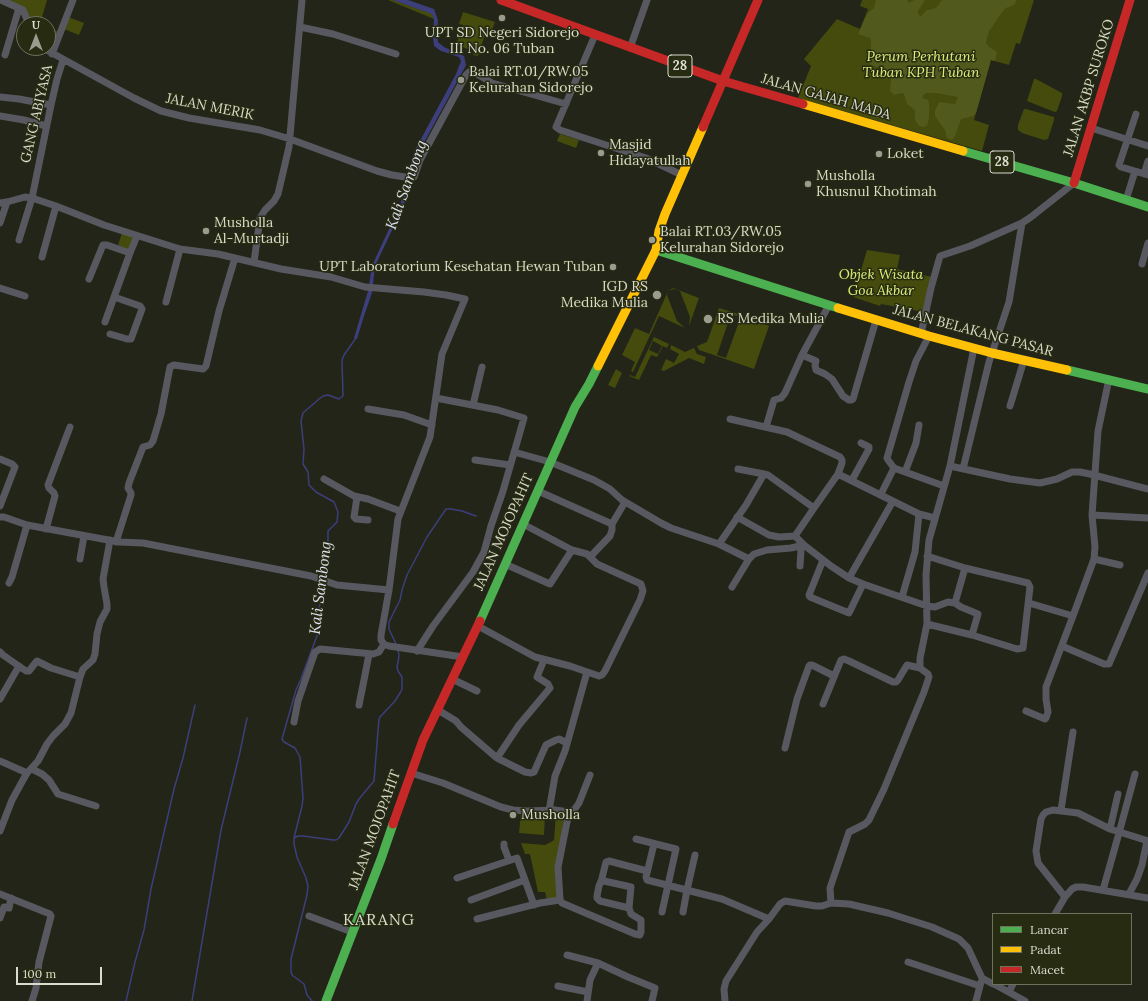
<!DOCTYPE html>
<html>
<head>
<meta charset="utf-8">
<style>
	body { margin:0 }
	#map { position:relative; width:1148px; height:1001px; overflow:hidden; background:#232518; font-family:Lora,serif }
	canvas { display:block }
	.legend { position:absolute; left:992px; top:913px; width:140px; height:72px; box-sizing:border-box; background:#272b12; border:1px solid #6e725d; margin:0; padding:5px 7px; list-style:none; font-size:12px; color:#d9dccd }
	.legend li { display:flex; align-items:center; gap:8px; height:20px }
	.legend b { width:20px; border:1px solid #6e725d }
	.north { position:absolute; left:16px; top:16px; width:40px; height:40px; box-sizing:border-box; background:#272b12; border:1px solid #6e725d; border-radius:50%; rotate:0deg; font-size:11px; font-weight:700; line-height:16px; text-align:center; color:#d9dccd }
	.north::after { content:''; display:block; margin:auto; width:14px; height:18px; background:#999c8e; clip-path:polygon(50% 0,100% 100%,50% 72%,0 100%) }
	.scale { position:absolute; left:16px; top:967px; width:86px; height:18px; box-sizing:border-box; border:2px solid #d9dccd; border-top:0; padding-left:5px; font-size:12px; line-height:14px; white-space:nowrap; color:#d9dccd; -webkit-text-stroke:3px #272b12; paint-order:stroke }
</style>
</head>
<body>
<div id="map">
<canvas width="1148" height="1001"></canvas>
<ul class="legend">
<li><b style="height:5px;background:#4caf50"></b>Lancar</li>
<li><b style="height:5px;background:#ffc107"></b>Padat</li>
<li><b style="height:5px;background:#c62828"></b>Macet</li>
</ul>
<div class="north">U</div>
<div class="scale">100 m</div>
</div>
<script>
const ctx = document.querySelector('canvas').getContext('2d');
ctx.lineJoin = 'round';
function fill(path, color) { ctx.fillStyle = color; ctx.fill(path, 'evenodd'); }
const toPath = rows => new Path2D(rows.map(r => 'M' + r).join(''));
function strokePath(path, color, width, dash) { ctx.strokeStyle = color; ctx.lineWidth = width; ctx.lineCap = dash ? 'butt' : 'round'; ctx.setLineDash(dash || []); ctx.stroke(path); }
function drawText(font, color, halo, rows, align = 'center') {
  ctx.font = font + ' Lora,serif'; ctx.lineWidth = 3; ctx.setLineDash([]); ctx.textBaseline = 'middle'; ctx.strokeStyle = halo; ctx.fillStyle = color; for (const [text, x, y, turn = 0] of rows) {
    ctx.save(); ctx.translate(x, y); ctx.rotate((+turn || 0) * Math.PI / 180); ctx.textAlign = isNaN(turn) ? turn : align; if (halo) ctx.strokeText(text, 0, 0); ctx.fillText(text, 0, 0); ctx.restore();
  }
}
fill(toPath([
	[7,0,47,0,40,24,31,24],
	[388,0,393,0,431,13,433,15,434,19],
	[862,0,1034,0,1020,44,1016,43,1009,65,991,60,974,120,989,125,982,151,798,98,811,66,804,59,837,19,860,29,868,9,860,6],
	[463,12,495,22,492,30,487,29,478,56,473,55,474,51,456,45,463,25,459,24],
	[68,17,84,23,79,35,64,29],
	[48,28,59,32,51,52,48,48],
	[1034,79,1036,79,1062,93,1062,96,1057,111,1055,112,1052,111,1027,101],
	[1024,109,1026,109,1054,117,1054,120,1048,139,1044,140,1022,133,1018,130,1018,125],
	[560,134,579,140,576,148,557,141],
	[122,233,134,237,129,250,118,245],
	[867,250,900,255,897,269,932,277,924,312,881,304,880,306,853,297],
	[673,288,699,298,689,326,690,317,680,291,674,289,668,291,667,295,677,321,685,328,659,316,633,372,631,371,635,362,622,355,635,328,649,334,668,291],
	[719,308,738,314,737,316,731,314,717,355,726,358,741,316,751,319,750,322,758,325,759,322,769,326,754,369,699,350,697,346,707,342],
	[654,337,669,344,667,348,663,346,657,357,651,355,639,380,629,376,630,375,635,377],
	[653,341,662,346,658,354,649,350],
	[671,345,685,352,694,348,697,354,706,357,704,364,689,358,664,371,661,370,666,359,674,363,679,354,670,349],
	[616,369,622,373,615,388,608,385],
	[521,813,545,815,544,835,519,833],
	[556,813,564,815,562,832,557,897,547,900,545,892,538,892,530,854,525,854,521,843,545,845,551,842,554,840]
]), '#444b0c');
fill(toPath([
	[876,0,907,0,909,3,914,0,925,0,918,11,918,14,921,16,927,10,933,9,938,6,942,0,1017,0,1014,5,1006,8,1004,10,997,19,995,23,989,31,987,38,986,43,988,46,997,52,995,61,991,60,976,113,973,116,961,119,955,136,952,140,947,138,945,130,935,116,935,111,939,102,955,104,958,97,936,93,926,93,923,95,923,98,928,100,929,103,929,118,927,126,923,127,919,126,915,120,915,110,907,104,904,94,902,93,894,95,890,91,891,80,889,71,887,70,871,65,869,63,868,57,871,47,871,40,870,38,858,34,867,14,874,8]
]), '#51591c');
fill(toPath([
	[393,0,408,0,434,9,438,20,437,36,438,42,444,47,464,56,466,65,464,69,420,150,411,174,404,205,375,266,372,293,364,316,357,339,354,338,368,291,372,266,389,229,399,211,407,175,415,150,456,74,461,61,459,57,441,51,434,46,433,36,434,19,432,14]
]), '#3d3e7c');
strokePath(toPath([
	[321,577,322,564,328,547,328,531,337,522,338,512,334,502,316,492,309,485,308,472,303,464,304,449,301,421,303,413,319,399,323,396,328,395,339,399,343,396,342,360,344,355,356,338],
	[396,644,389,629,389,622,400,600,402,590,407,575,427,537,446,509,451,509,462,511,476,516],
	[294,838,298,836,303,836,333,840,336,840,339,838,349,822,356,804,359,799,374,781,379,719,380,717,395,701,400,693,402,689,402,677,398,671,397,667,399,656,398,649],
	[126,1001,135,962,144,930,151,889,174,789,183,758,195,705],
	[192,1001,221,830,240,752,247,718],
	[312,1001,307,995,304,984,292,975,291,971,291,959,307,895,308,886,306,878,297,857,294,844,294,838,302,806,303,798,300,757,295,748,284,742,282,739,296,690,301,679,318,633,321,583]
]), '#3d3e7c', 1.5);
strokePath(toPath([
	[1,0,23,10,29,24],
	[300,27,333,34,396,54],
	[595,35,556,127,560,130,646,158,682,175],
	[43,48,134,98,161,111,189,118,260,130,290,139,377,171,392,175,412,178,414,177,420,160,466,75,469,72,474,72,492,83,566,104],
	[630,48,647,0],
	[52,54,73,0],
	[5,55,19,8],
	[0,97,19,99,51,105],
	[1136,114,1119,165,1121,167,1148,175],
	[0,116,24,120,46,126],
	[1091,128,1148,146],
	[1144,174,1148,161],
	[1126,200,1135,171],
	[0,203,7,202,25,197,32,198,56,206,104,225,180,249,218,254,281,269,331,277,365,287,424,292,446,295,465,299,442,354,430,437,398,519,389,590,381,635,381,640,384,644,389,646,463,657],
	[0,223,7,202],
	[19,240,32,198,51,105,57,79,63,60],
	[42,257,56,206],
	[254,262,260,218,265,210,274,201,278,194,289,147,302,0],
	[1142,264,1148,243],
	[89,279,103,245,107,245,130,253],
	[0,288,25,296],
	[166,302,180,249],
	[105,322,130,253,137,236],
	[110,334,127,339,131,339,142,309,140,306,114,297],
	[921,334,931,288,940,256,970,246,1022,223,1031,217,1074,183],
	[802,355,816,361,815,365,816,370,825,374,832,379,843,396,849,400,851,400,853,399,876,320],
	[1109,379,1098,431,1092,515,1148,518],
	[473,405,482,367],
	[1010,406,1024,360],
	[368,409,404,415,432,425],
	[730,419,787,432,840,457,842,460,842,463,838,474],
	[766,427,774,400,781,398,785,393,802,355,829,305],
	[514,452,550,462,594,480,610,489,622,500,661,523,671,528,719,544,749,559],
	[0,459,12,464,15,467,0,506],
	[475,460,510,465],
	[950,466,1010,479,1040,483,1057,479,1072,472,1080,472,1090,474,1148,489],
	[894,468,944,486],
	[738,469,764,474],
	[963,469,989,362,1009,302,1022,223],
	[905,472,916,443,919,425],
	[324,479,354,496,368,499,400,511],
	[852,480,869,449,869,447,861,443],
	[538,491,612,524,625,502],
	[881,494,894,468,888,460,887,458,909,382,916,361,929,336],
	[357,497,354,517,356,519,368,520],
	[0,517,4,517,27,525,54,530,119,542,143,543,311,576,337,585,389,590],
	[737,517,769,535,779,537,795,536],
	[935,518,919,514,838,474,814,508,795,536,804,545,831,566,849,578,863,584,927,606,935,607,948,602,955,603],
	[46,529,55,496,54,493,49,488,48,485,70,427],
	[116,542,131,495,131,493,128,488,129,483,143,447,150,445,153,441,161,414,170,367,174,365,203,369,206,366,219,311,235,258],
	[719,544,746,505,764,474,768,475,814,508],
	[798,546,801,550,800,566],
	[927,556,965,568,955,603,961,607,978,614,972,635,927,624],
	[590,557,610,536,612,530,612,524],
	[80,559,84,536],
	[1094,559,1120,565],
	[823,560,809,595,810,597,849,613,863,584],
	[505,564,550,584,572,550],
	[965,568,1028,583,1030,587,1023,648,1017,649,972,635],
	[849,578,893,501],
	[9,583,12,577,27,525],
	[732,587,749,559,754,554,767,550,791,548,804,545],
	[902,597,915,552,919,514],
	[1073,616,1094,559,1095,547,1092,515],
	[478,626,535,657,570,666,599,676,602,675,605,671,640,600,643,591,641,584,597,564,587,554,572,550,523,524],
	[1062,646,1104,664,1109,664,1148,573],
	[417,651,433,626,473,572,484,552,491,526,503,491,524,418,498,410,436,398],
	[0,652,3,655,26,671,29,671,36,662,37,661,51,668,80,677],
	[452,679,477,691],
	[0,699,19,666],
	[823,704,841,660,844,659,849,661,893,682,896,682,898,680,907,665,920,668],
	[359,705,365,675,369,654],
	[438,710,456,721,461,727,497,758,519,725,550,688,548,684,537,677,544,660],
	[1026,711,1045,719,1046,718,1048,712,1046,699,1046,687,1073,616,1029,603],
	[294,722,298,701,315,652,320,649,373,654,379,652,384,644],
	[785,748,797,699,809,666,810,665,812,665,834,676],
	[497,758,525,772,531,773,534,772,546,745,556,740,559,739,567,743],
	[0,761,27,773],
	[32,769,42,774,49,780,58,794,96,806],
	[411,773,443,783,501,807,513,810,527,811,555,810,569,812,574,810,579,803,590,775],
	[1061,810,1073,732],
	[549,811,555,776,565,751,587,672],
	[569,812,558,867,560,900,562,903,635,934,640,935,641,932,641,920,631,914,629,908,631,887,604,881,602,878,606,862,609,861,647,871],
	[1110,829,1118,794],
	[0,831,12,800,23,780,27,773,38,761,47,744,53,736,65,724,71,713,80,677,83,669,93,660,95,654,97,634,100,622,107,609,107,604,104,587,103,579,110,540],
	[636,839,676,849,662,912],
	[504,844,504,847,509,860],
	[654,844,646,877,647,880,722,899,769,919],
	[457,878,517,858,534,905],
	[602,879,599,886,597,896,597,898,600,901,629,908],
	[1103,890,1119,833,1135,774],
	[0,894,50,914,51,916,39,962,36,988,32,1001],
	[1129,894,1137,879,1142,865,1147,841],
	[1065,897,1038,863,1036,851,1041,819,1043,815,1046,812,1053,810,1078,813,1110,829,1148,841],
	[471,900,525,880],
	[831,903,830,888,849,832,865,824,869,820,884,789,924,692,929,677,928,674,920,668,920,658,927,624,926,575,929,540,950,466,974,348],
	[683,912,687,890,695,855],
	[1055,914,1065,897,1072,889,1076,887,1083,887,1148,898],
	[309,916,352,932],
	[0,918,4,907,9,908,11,898],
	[477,919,524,907,540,903,560,900],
	[567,955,598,963,628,977,655,988,652,1001],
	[908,962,980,986],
	[994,984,1025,1001],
	[558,986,588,992],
	[1009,992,1013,984],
	[587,1001,590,980,598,963],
	[725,1001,724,989,726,981,757,932,769,919,780,904,785,901,816,906,822,906,831,903,849,904,888,913,932,927,959,939,968,948,982,978,993,984],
	[976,1001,981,982]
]), '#585960', 7);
strokePath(toPath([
	[963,151,1074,183,1148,207],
	[656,250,838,308],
	[1067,370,1148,389],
	[480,621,575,407,589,384,598,366],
	[326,1001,381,859,393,824]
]), '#4caf50', 9);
strokePath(toPath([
	[803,104,963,151],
	[838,308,929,336,992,353,1067,370],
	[598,366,656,250,659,231,665,214,703,127]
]), '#ffc107', 9);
strokePath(toPath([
	[501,0,723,81,803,104],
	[703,127,758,0],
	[1074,183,1130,0],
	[393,824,423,740,480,621]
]), '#c62828', 9);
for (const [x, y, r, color] of [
	[502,18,4,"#999c8e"],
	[461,80,4,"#999c8e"],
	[601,153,4,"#999c8e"],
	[879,154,4,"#999c8e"],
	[808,184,4,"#999c8e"],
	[206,231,4,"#999c8e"],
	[652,240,4,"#999c8e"],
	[613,267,4,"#999c8e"],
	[657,295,5,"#999c8e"],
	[708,319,5,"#999c8e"],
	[513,815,4,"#999c8e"]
]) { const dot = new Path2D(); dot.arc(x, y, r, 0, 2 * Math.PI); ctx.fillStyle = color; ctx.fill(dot); strokePath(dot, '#272b12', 1.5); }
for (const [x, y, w] of [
	[680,66,24],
	[1002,162,24]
]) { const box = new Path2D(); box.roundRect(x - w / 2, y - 11, w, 22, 3); ctx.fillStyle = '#272b12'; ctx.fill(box); strokePath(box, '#d9dccd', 1); }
drawText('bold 13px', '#d9dccd', null, [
	["28",680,66],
	["28",1002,162]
]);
drawText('14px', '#d9dccd', '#272b12', [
	["UPT SD Negeri Sidorejo",502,33,"center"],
	["III No. 06 Tuban",502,49,"center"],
	["Balai RT.01/RW.05",469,72],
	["Kelurahan Sidorejo",469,88],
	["Masjid",609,145],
	["Hidayatullah",609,161],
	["Loket",887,154],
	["Musholla",816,176],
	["Khusnul Khotimah",816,192],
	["Musholla",214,223],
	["Al-Murtadji",214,239],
	["Balai RT.03/RW.05",660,232],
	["Kelurahan Sidorejo",660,248],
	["UPT Laboratorium Kesehatan Hewan Tuban",605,267,"right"],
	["IGD RS",648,287,"right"],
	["Medika Mulia",648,303,"right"],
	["RS Medika Mulia",717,319],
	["Musholla",521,815]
], 'left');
drawText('italic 14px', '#def07b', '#272b12', [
	["Perum Perhutani",921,57],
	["Tuban KPH Tuban",921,73],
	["Objek Wisata",881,275],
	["Goa Akbar",881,291]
]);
drawText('14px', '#d9dccd', '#272b12', [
	["JALAN AKBP SUROKO",1089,88,-73],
	["JALAN GAJAH MADA",826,97,16],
	["JALAN MERIK",210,107,11],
	["GANG ABIYASA",37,114,-77],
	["JALAN BELAKANG PASAR",973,331,15],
	["JALAN MOJOPAHIT",504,532,-66],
	["JALAN MOJOPAHIT",375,830,-70]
]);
drawText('italic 15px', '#dfe2f7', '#272b12', [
	["Kali Sambong",407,185,-70],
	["Kali Sambong",321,588,-83]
]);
ctx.letterSpacing = '1px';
drawText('16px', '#d9dccd', '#272b12', [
	["KARANG",379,920]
]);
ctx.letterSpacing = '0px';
</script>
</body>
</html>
